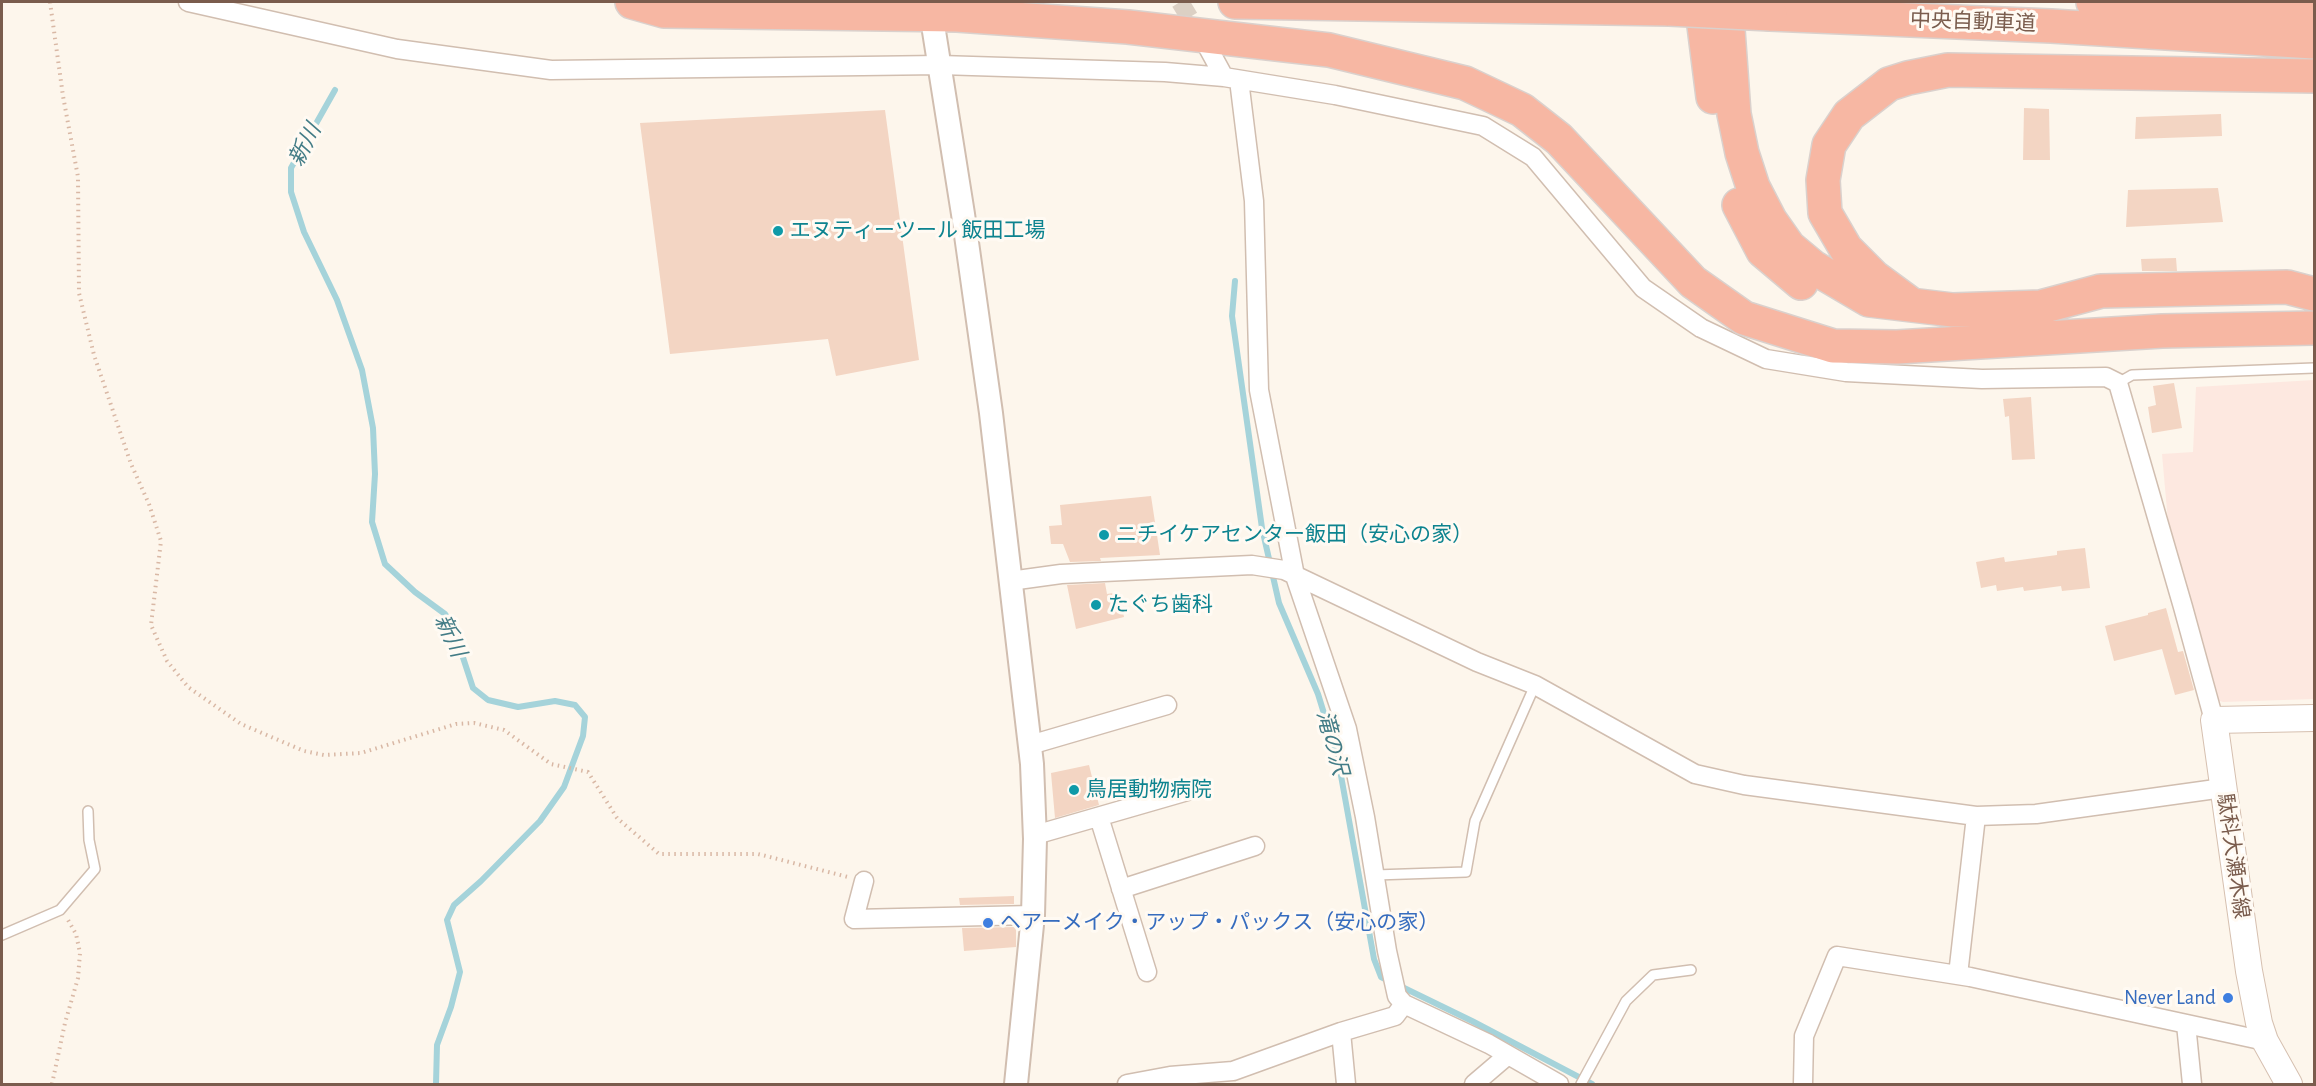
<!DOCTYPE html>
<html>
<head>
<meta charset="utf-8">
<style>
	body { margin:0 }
	#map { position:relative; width:2316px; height:1086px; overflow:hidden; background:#fdf6ec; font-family:"Alegreya Sans",sans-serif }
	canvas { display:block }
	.frame { position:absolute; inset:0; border:3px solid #7a5c4d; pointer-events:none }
</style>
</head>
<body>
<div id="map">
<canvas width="2316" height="1086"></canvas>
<div class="frame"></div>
</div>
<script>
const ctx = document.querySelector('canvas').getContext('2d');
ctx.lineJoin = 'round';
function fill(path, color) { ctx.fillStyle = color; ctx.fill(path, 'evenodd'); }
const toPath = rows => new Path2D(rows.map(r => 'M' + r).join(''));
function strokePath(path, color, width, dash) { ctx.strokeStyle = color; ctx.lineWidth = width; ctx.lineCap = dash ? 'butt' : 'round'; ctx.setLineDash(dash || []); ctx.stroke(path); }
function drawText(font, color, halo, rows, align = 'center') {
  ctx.font = font + ' "Alegreya Sans","Noto Sans JP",sans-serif'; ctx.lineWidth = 6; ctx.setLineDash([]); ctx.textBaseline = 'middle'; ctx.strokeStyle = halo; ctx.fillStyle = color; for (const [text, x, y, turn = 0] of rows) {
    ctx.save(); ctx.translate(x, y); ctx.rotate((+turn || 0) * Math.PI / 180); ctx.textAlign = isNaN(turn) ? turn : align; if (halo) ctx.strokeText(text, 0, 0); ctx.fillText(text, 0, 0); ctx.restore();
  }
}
fill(toPath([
	[2314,380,2314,699,2223,702,2217,700,2169,533,2162,454,2193,452,2196,387]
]), '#fde8e0');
strokePath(toPath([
	[335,90,291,168,291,192,304,232,337,300,362,370,373,428,375,474,372,522,385,564,415,592,445,614,452,624,473,688,488,700,518,707,555,701,575,705,585,717,583,736,564,787,540,821,481,881,454,905,447,920,460,972,451,1007,437,1045,436,1084],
	[1235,281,1232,316,1262,528,1279,603,1318,694,1338,759,1374,959,1381,977,1389,981],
	[1398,985,1472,1021,1592,1084]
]), '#a5d3da', 6);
fill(toPath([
	[2024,108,2049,109,2050,160,2023,160],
	[885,110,919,360,836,376,828,339,670,354,640,123],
	[2221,114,2222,136,2135,139,2136,117],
	[2218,188,2223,222,2126,227,2128,190],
	[2176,258,2177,271,2142,271,2141,259],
	[2174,383,2182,428,2152,433,2148,407,2156,405,2153,386],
	[2031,397,2035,459,2012,460,2009,416,2005,417,2003,399],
	[1151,496,1160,555,1100,558,1101,561,1070,562,1063,544,1051,544,1049,526,1062,525,1060,505],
	[2085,548,2090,588,2062,591,2061,586,2024,591,2023,587,1997,591,1996,585,1981,588,1976,562,2004,557,2005,562,2057,555,2057,551],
	[1105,583,1107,594,1119,592,1124,617,1076,629,1067,585],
	[2166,608,2178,652,2183,651,2194,690,2175,695,2162,649,2114,661,2105,626,2148,615,2148,613],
	[1089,765,1099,805,1055,818,1051,773],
	[1014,896,1014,904,960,905,959,898],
	[1016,927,1016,947,964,951,962,928]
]), '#f3d5c3');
strokePath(toPath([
	[1180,2,1202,38]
]), '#dcd0c4', 18, [18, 9]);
const service = toPath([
	[2118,383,2132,375,2314,368],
	[1375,875,1466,872,1475,821,1535,685],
	[2,935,60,910,95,869,89,840,88,811],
	[1581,1084,1626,1001,1653,975,1691,970]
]);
const minor = toPath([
	[188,2,397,49,551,70,940,65,1165,72,1224,77,1335,95,1483,126,1533,157,1643,288,1701,328,1766,359,1846,372,1982,379,2106,377,2118,383,2183,607,2214,720],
	[1206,44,1224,77],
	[1239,80,1254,201,1259,390,1295,576,1347,729,1365,817,1387,951,1397,996,1404,1004,1489,1044,1559,1084],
	[1010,581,1061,574,1252,565,1284,570,1477,662,1535,685,1695,774,1744,785,1976,816,2036,814,2223,788],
	[1030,745,1167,705],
	[1099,817,1147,972],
	[1035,835,1191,790],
	[864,881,854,919,1033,915],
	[1121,889,1255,846],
	[1958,975,1976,816],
	[2186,1024,2192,1084],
	[1341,1032,1346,1084],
	[1127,1084,1170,1076,1233,1071,1341,1032,1395,1016,1404,1004],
	[1474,1084,1508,1055],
	[1803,1084,1804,1036,1837,956,1970,977,2265,1041]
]);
const tertiary = toPath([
	[933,25,963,214,991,413,1032,764,1035,839,1033,915,1016,1084]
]);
const secondary = toPath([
	[2289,1084,2265,1041,2259,1023,2249,971,2214,720,2314,718]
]);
const motorway = toPath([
	[632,2,664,11,957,15,1128,27,1329,50,1465,83,1522,110,1559,139,1693,282,1744,318,1833,346,1897,347,2162,331,2314,328],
	[1235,2,1669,9],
	[1701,2,1713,97],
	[1726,2,1734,114,1742,153,1753,187,1770,220,1789,247,1813,267,1869,300,1953,310,2041,307,2101,291,2287,287,2314,294],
	[2093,2,2314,15],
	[1770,14,2051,26,2314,42],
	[1739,205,1763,251,1801,283],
	[1908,302,1874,277,1846,249,1825,213,1823,180,1829,145,1849,115,1889,84,1908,78,1948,70,2314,76]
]);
strokePath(service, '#d1beb0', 12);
strokePath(minor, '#d1beb0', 21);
strokePath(tertiary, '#d1beb0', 26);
strokePath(secondary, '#d6c0b0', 28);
strokePath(motorway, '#dad1cd', 36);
strokePath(toPath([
	[50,2,63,96,78,177,79,293,94,355,131,464,149,504,161,541,151,625,167,661,188,687,241,724,304,751,324,755,361,753,456,724,474,723,504,730,551,764,588,772,617,818,659,854,758,854,848,877],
	[52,1084,65,1023,78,978,80,953,76,934,68,920]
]), '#d9b8a5', 4, [1.5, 4.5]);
strokePath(service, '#fff', 9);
strokePath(minor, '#fff', 18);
strokePath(tertiary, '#fff', 22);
strokePath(secondary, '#fff', 26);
strokePath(motorway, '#f7b7a3', 33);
const motorwayBridge = toPath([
	[1669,9,1770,14]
]);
strokePath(motorwayBridge, '#dad1cd', 36, []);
strokePath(motorwayBridge, '#f7b7a3', 33);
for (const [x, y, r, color] of [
	[778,231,6,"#0f9aa8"],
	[1104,535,6,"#0f9aa8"],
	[1096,605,6,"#0f9aa8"],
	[1074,790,6,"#0f9aa8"],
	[988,923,6,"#3f7fe0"],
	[2228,998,6,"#3f7fe0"]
]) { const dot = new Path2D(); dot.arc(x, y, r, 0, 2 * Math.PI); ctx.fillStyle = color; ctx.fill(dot); strokePath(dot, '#fffaf3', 2); }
drawText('21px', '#7a5c4d', '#fffaf3', [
	["中央自動車道",1973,22,2],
	["駄科大瀬木線",2233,856,82]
]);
drawText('21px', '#0d838f', '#fffaf3', [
	["エヌティーツール 飯田工場",790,231],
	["ニチイケアセンター飯田（安心の家）",1116,535],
	["たぐち歯科",1108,605],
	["鳥居動物病院",1086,790]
], 'left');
drawText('21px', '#366cbe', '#fffaf3', [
	["ヘアーメイク・アップ・パックス（安心の家）",1000,923],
	["Never Land",2216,998,"right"]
], 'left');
drawText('italic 22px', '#437c86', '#fffaf3', [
	["新川",305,145,-63],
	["新川",450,636,65],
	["滝の沢",1332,743,75]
]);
</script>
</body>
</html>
